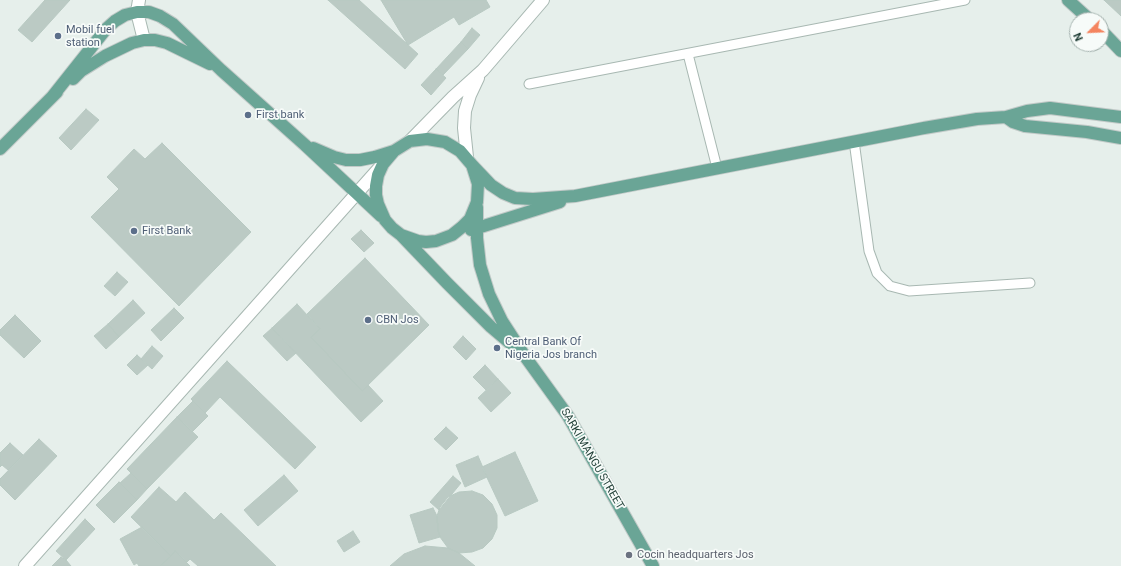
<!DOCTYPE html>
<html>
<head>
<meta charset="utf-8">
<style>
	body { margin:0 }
	#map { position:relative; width:1121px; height:566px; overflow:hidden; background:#e6efeb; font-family:Roboto,sans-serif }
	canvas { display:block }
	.north { position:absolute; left:1069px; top:12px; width:40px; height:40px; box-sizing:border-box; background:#f7fbf9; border:1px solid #a3b1ad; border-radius:50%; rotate:246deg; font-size:11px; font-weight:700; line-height:16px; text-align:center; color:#24423a }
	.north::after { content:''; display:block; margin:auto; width:14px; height:18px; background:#f4845f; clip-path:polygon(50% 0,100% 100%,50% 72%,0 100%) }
</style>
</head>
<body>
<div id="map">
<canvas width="1121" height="566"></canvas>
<div class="north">N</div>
</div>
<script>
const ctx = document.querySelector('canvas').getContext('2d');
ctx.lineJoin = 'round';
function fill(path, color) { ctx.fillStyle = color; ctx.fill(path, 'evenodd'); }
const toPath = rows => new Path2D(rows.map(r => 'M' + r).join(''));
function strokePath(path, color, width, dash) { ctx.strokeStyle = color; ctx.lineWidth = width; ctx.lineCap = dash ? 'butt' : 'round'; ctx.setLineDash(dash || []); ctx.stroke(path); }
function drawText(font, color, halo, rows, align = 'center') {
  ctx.font = font + ' Roboto,sans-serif'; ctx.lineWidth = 3.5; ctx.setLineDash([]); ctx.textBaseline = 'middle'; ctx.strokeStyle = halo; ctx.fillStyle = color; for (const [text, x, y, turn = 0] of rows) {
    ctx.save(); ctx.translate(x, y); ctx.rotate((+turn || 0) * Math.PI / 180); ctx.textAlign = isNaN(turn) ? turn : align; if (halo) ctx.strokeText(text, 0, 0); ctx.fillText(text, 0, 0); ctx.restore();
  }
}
const building = toPath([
	[45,0,70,0,32,42,18,30,45,0],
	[328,0,359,0,418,54,405,69,328,0],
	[381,0,486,0,490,7,459,25,454,17,408,45,381,0],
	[1104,0,1121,0,1121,16,1104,0],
	[472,28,480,35,468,49,461,42,472,28],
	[461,42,468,49,443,75,436,69,461,42],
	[436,69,446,78,431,95,421,85,436,69],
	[86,109,99,120,71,150,59,138,86,109],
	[162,143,251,232,179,306,91,217,119,189,107,177,134,149,145,159,162,143],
	[361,230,374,243,364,252,351,239,361,230],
	[365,258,429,325,362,391,311,337,320,329,307,314,365,258],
	[117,272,128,282,115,296,104,286,117,272],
	[133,300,145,313,119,337,108,324,133,300],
	[297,304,320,329,311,337,362,391,368,385,383,401,361,422,272,328,297,304],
	[174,308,184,318,161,341,151,330,174,308],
	[15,315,41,341,24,358,0,335,0,330,15,315],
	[108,324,119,337,106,349,94,336,108,324],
	[272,328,296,353,287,361,263,336,272,328],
	[463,336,476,349,466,360,453,347,463,336],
	[152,346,163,356,152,369,141,359,152,346],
	[137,355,148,365,137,375,127,365,137,355],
	[227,361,316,447,295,469,220,397,205,413,191,399,227,361],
	[485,365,498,379,486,390,473,377,485,365],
	[498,379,511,393,491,412,478,398,498,379],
	[193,401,208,416,192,432,177,417,193,401],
	[177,417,198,437,147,489,127,469,177,417],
	[446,427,458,438,446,450,434,439,446,427],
	[39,439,57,456,15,500,0,485,0,479,39,439],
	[10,443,23,455,8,470,2,465,0,467,0,453,10,443],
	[515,452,538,501,505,516,482,467,515,452],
	[478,456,487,477,465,487,456,465,478,456],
	[131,473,147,489,137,500,120,483,131,473],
	[284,475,298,491,258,526,244,510,284,475],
	[453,476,461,483,439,510,430,502,453,476],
	[119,482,137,500,114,523,96,505,119,482],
	[159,487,176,502,185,492,214,520,221,513,276,566,198,566,190,559,187,562,175,551,171,556,131,517,159,487],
	[472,491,483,495,492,504,497,515,497,528,492,539,483,548,472,552,459,553,448,548,440,537,438,530,437,516,440,507,448,497,459,492,472,491],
	[433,508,437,516,438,530,440,537,419,543,410,515,433,508],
	[85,519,95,529,66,560,56,551,85,519],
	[142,527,171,556,160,566,139,566,137,563,134,565,120,539,142,527],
	[353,531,360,542,344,552,337,541,353,531],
	[425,546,448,548,459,553,475,566,390,566,404,554,425,546],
	[175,551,190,566,160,566,171,556,175,551],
	[61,557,66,560,71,566,52,566,61,557]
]);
fill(building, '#bbcac4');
strokePath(building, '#b8c9c2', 1);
const service = toPath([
	[688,54,717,168],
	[529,84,965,0],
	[854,141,869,251,877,273,890,286,909,291,1030,283]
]);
const minor = toPath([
	[139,0,137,12,144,40],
	[410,141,453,97,483,70,543,0],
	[467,157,464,128,465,111,470,95,478,78],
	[25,566,382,165]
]);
const primary = toPath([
	[1068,0,1090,20],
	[1101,30,1121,51],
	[73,79,81,71,105,56,132,43,144,40,155,40,167,43,210,64],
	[52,97,106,29,115,21,125,15,137,12,149,12,160,16,173,24,221,70,305,145,381,216],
	[1006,117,1013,122,1025,126,1087,132,1121,138],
	[313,148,334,157,346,160,360,160,375,157,394,151],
	[0,149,57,92],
	[472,165,491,185,503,193,515,198,533,199,575,196,924,128,977,119,1006,117,1027,111,1050,108,1121,117],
	[477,207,477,238,480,265,489,294,502,321,524,355,568,416,653,566],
	[471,230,560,202],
	[401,235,418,241,426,242,436,241,452,235,462,227,470,219,477,202,478,184,472,165,460,151,445,142,427,139,410,141,394,151,383,164,378,175,376,186,376,195,378,204,385,220,392,228,401,235,447,283,491,327,524,355]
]);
strokePath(service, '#a8b8b2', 11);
strokePath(minor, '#a8b8b2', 14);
strokePath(primary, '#c2cac8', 14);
strokePath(service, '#fff', 9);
strokePath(minor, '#fff', 12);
strokePath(primary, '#6aa596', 12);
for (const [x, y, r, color] of [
	[58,36,4,"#5c6f8a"],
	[248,115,4,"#5c6f8a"],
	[134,231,4,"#5c6f8a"],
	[368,320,4,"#5c6f8a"],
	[497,348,4,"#5c6f8a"],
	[629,555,4,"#6b7280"]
]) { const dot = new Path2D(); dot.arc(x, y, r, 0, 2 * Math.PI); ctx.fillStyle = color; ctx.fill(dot); strokePath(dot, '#f7fbf9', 1.5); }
drawText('11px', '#4e5e75', '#f7fbf9', [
	["Mobil fuel",66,30],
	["station",66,43],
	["First bank",256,115],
	["First Bank",142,231],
	["CBN Jos",376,320],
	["Central Bank Of",505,342],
	["Nigeria Jos branch",505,355]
], 'left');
drawText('11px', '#24423a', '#f7fbf9', [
	["SARKI MANGU STREET",592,459,60]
]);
drawText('11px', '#5b616d', '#f7fbf9', [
	["Cocin headquarters Jos",637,555]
], 'left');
</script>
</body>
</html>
